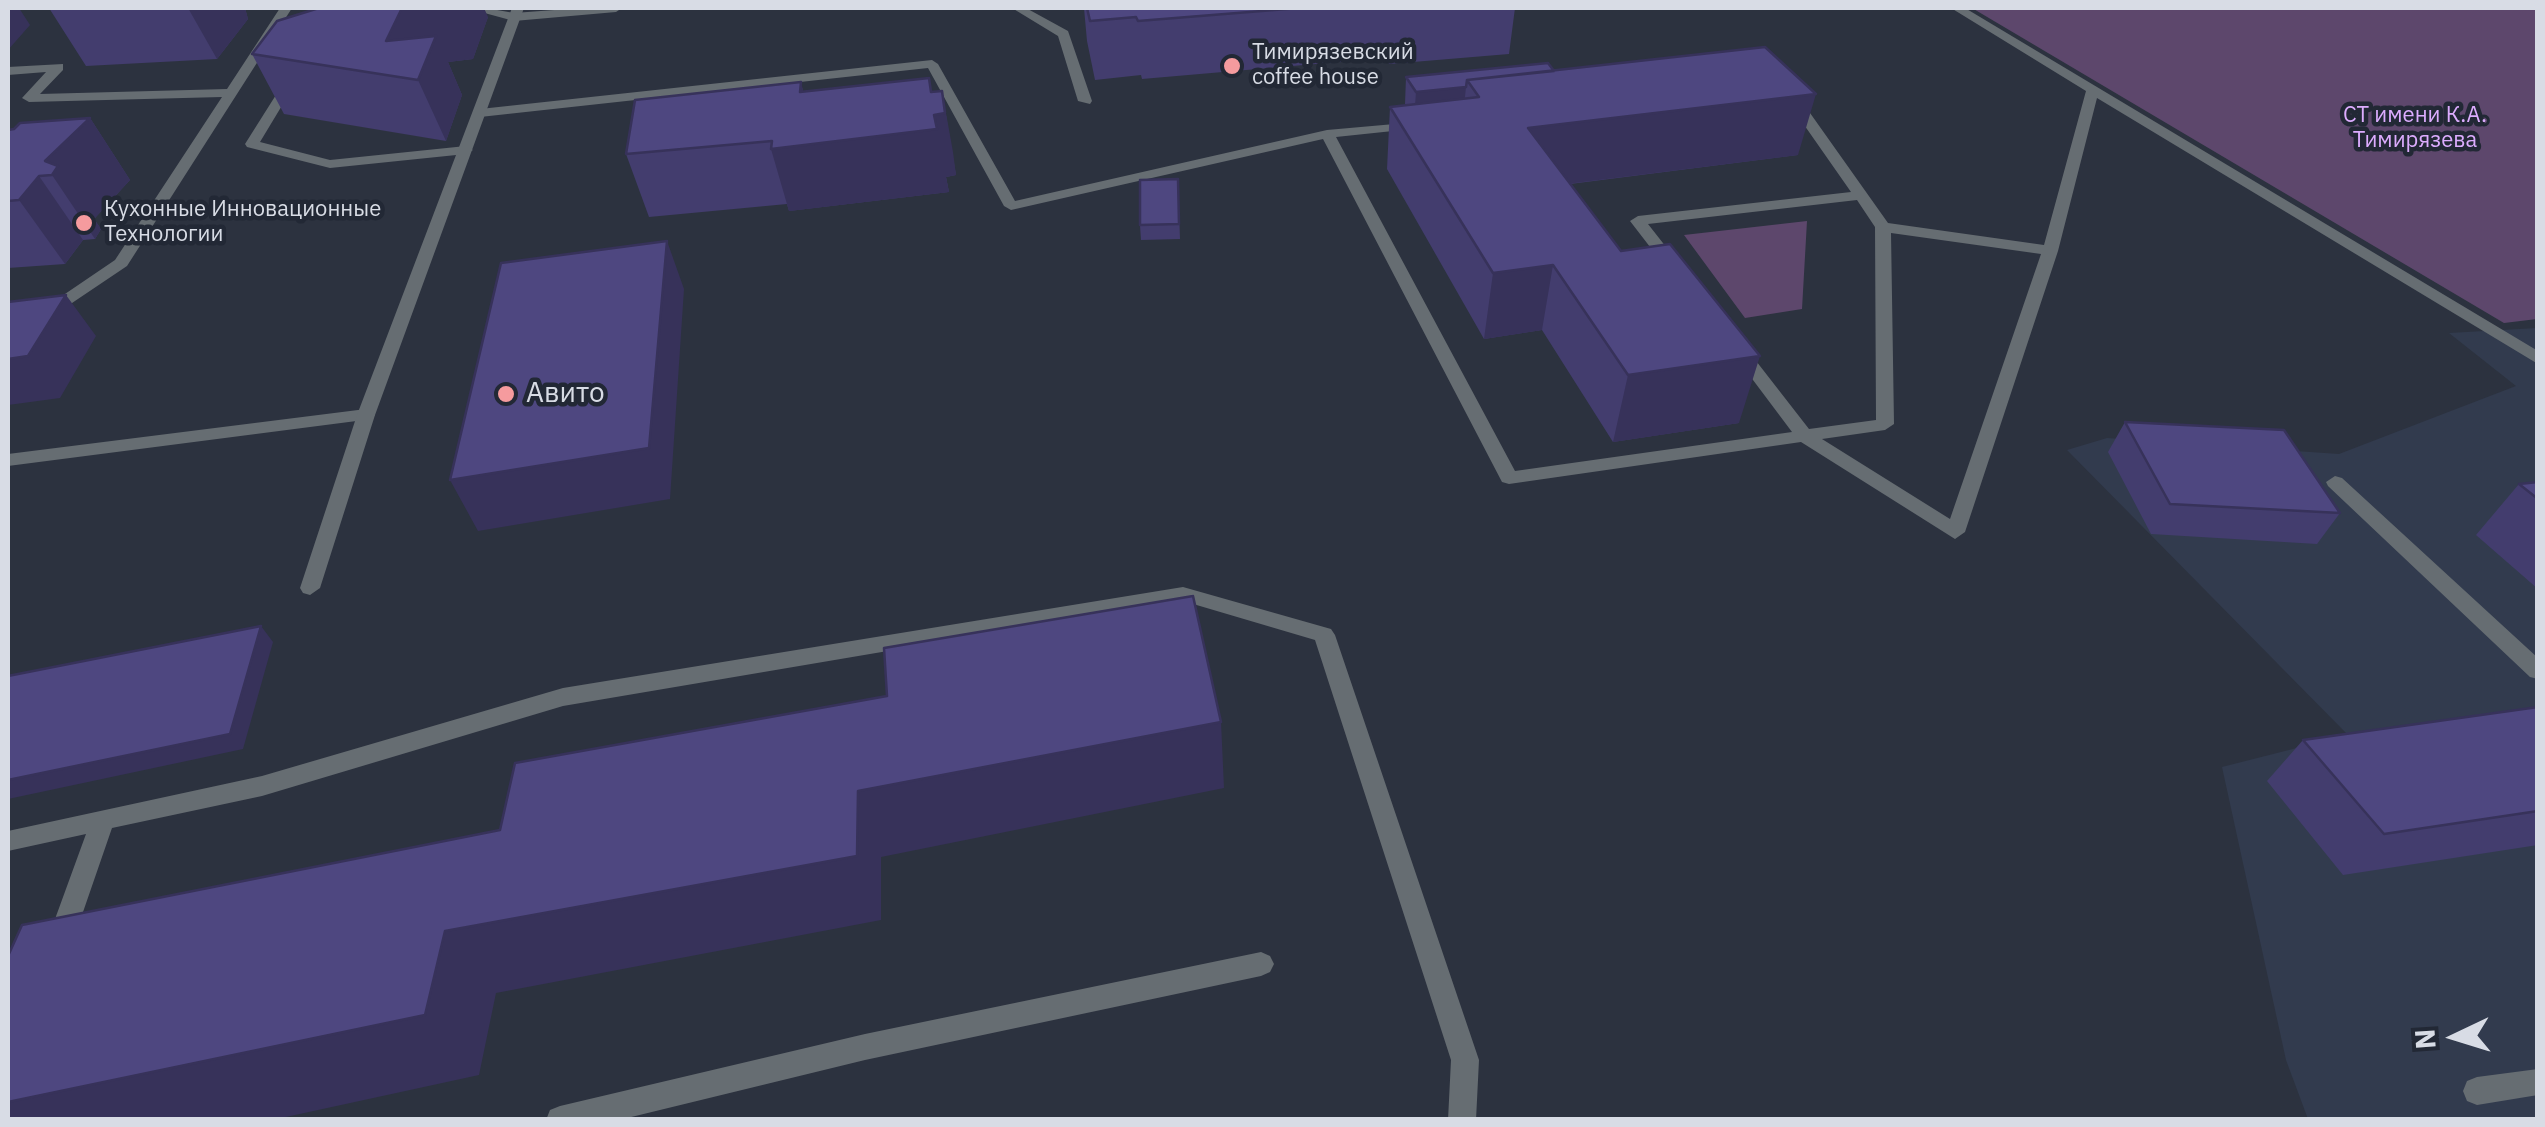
<!DOCTYPE html>
<html>
<head>
<meta charset="utf-8">
<style>
	body { margin:0 }
	#map { position:relative; width:2545px; height:1127px; overflow:hidden; background:#2c323f; font-family:"IBM Plex Sans",sans-serif }
	canvas { display:block }
	.frame { position:absolute; inset:0; border:10px solid #d8dce5; pointer-events:none }
	.north { position:absolute; left:2405px; top:987px; width:100px; height:100px; -webkit-text-stroke:8px #222835; paint-order:stroke; rotate:266deg; font-size:28px; font-weight:700; line-height:40px; text-align:center; color:#d8dce5 }
	.north::after { content:''; display:block; margin:auto; width:35px; height:45px; background:#d8dce5; clip-path:polygon(50% 0,100% 100%,50% 72%,0 100%) }
</style>
</head>
<body>
<div id="map">
<canvas width="2545" height="1127"></canvas>
<div class="frame"></div>
<div class="north">N</div>
</div>
<script>
const ctx = document.querySelector('canvas').getContext('2d');
ctx.lineJoin = 'round';
function fill(path, color) { ctx.fillStyle = color; ctx.fill(path, 'evenodd'); }
const toPath = rows => new Path2D(rows.map(r => 'M' + r).join(''));
function strokePath(path, color, width, dash) { ctx.strokeStyle = color; ctx.lineWidth = width; ctx.lineCap = dash ? 'butt' : 'round'; ctx.setLineDash(dash || []); ctx.stroke(path); }
function drawText(font, color, halo, rows, align = 'center') {
  ctx.font = font + ' "IBM Plex Sans",sans-serif'; ctx.lineWidth = 9; ctx.setLineDash([]); ctx.textBaseline = 'middle'; ctx.strokeStyle = halo; ctx.fillStyle = color; for (const [text, x, y, turn = 0] of rows) {
    ctx.save(); ctx.translate(x, y); ctx.rotate((+turn || 0) * Math.PI / 180); ctx.textAlign = isNaN(turn) ? turn : align; if (halo) ctx.strokeText(text, 0, 0); ctx.fillText(text, 0, 0); ctx.restore();
  }
}
fill(toPath([
	[2537,328,2537,1119,2308,1119,2286,1060,2222,767,2348,735,2067,450,2107,438,2339,454,2516,386,2449,333]
]), '#323b4e');
fill(toPath([
	[1972,8,2537,8,2537,319,2504,323],
	[1807,221,1802,309,1745,318,1684,235]
]), '#5d476c');
fill(toPath([
	[280,8,292,8,127,266,72,303,8,312,8,302,62,296,115,260,222,97,29,102,22,98,46,72,8,75,8,67,63,64,63,70,40,94,227,89,280,8],
	[466,8,486,8,514,13,581,8,622,8,616,12,514,21,466,8],
	[1012,8,1026,8,1068,31,1092,101,1090,104,1078,101,1058,36,1012,8],
	[1951,8,1965,8,2538,351,2538,364,2097,98,2058,251,1965,532,1955,539,1801,442,1509,484,1502,482,1323,139,1011,210,1004,206,928,68,480,117,473,113,480,109,932,60,938,64,1015,201,1327,130,1417,122,1417,128,1412,129,1336,137,1515,471,1792,432,1732,352,1740,347,1746,348,1809,429,1876,420,1875,227,1857,200,1648,224,1681,266,1673,271,1667,269,1630,221,1638,216,1851,192,1786,99,1788,96,1798,96,1888,223,2044,245,2086,91,1951,8],
	[1891,233,2041,254,1950,519,1822,439,1885,430,1894,424,1891,233],
	[292,75,298,79,260,142,330,160,466,146,473,150,466,154,330,168,247,147,245,144,286,79,292,75],
	[366,409,375,415,372,419,8,466,8,454,366,409],
	[2335,476,2342,478,2538,658,2538,679,2530,677,2328,486,2326,482,2335,476],
	[1183,587,1331,629,1335,635,1479,1060,1476,1120,1448,1120,1451,1060,1315,640,1183,601,563,706,262,796,112,828,73,941,69,949,60,952,51,949,47,941,86,834,8,851,8,831,262,776,563,688,1183,587],
	[1261,952,1270,956,1274,964,1270,972,1261,976,865,1060,619,1120,546,1120,550,1110,560,1106,865,1034,1261,952],
	[2538,1069,2538,1095,2477,1105,2467,1101,2463,1091,2467,1081,2477,1077,2538,1069]
]), '#666d72');
fill(toPath([
	[512,8,524,8,375,415,320,588,310,595,303,593,300,588,357,415,512,8]
]), '#666d72');
fill(toPath([
	[49,8,245,8,248,19,217,59,86,66],
	[1084,8,1515,8,1509,54,1389,64,1385,58,1142,79,1141,75,1095,80,1087,41],
	[488,17,473,59,448,62,462,95,446,141,284,114,252,54],
	[1554,71,1798,155,1570,184,1739,423,1613,442,1542,330,1484,339,1387,169,1390,107,1406,106,1405,104,1406,77],
	[801,82,803,92,942,91,956,175,946,177,949,192,789,211,787,204,649,217,626,154],
	[90,118,130,180,94,219,101,229,95,239,83,240,65,264,8,268,8,130],
	[1178,179,1180,239,1141,240,1140,225],
	[2125,422,2340,513,2317,544,2151,534,2108,452],
	[2538,482,2538,589,2476,535,2519,484],
	[2538,707,2538,845,2343,875,2267,781,2303,740]
]), '#433d6e');
fill(toPath([
	[8,8,19,8,30,25,8,50],
	[188,8,245,8,248,19,217,59],
	[402,8,484,8,488,17,473,59,448,62,462,95,446,141,418,80,386,41],
	[929,78,936,115,942,91,953,152,956,175,946,177,949,192,789,211,771,149,800,92,801,82,816,143],
	[1466,87,1463,115,1414,120,1416,92],
	[1816,94,1798,155,1519,190,1528,128],
	[90,118,130,180,94,219,101,229,95,239,52,175,45,161],
	[39,176,83,240,65,264,19,200],
	[667,241,684,289,670,499,478,531,450,480],
	[1553,265,1542,330,1484,339,1493,273],
	[66,295,96,336,60,398,8,405,8,359],
	[1760,356,1739,423,1613,442,1628,375],
	[261,626,273,642,243,749,8,799,8,780],
	[1221,722,1224,788,881,857,881,920,496,993,479,1075,272,1120,8,1120,8,1102,445,931,858,791]
]), '#37325a');
const building = toPath([
	[319,8,402,8,386,41,436,36,418,80,252,54,277,21,319,8],
	[1087,8,1299,8,1138,21,1136,17,1090,21,1087,8],
	[1765,47,1816,94,1528,128,1621,251,1670,244,1760,356,1628,375,1553,265,1493,273,1390,107,1479,97,1467,80,1765,47],
	[1548,63,1554,71,1467,80,1466,87,1416,92,1406,77,1548,63],
	[929,78,931,92,942,91,945,113,934,115,937,129,771,149,772,141,626,154,635,100,801,82,800,92,929,78],
	[90,118,45,161,58,166,52,175,39,176,19,200,8,201,8,130,14,129,20,123,90,118],
	[1178,179,1179,224,1140,225,1140,180,1178,179],
	[667,241,649,448,450,480,501,263,667,241],
	[66,295,28,356,8,359,8,302,66,295],
	[2125,422,2284,430,2340,513,2170,504,2125,422],
	[2538,482,2538,499,2519,484,2538,482],
	[1193,596,1221,722,858,791,857,856,445,931,425,1015,8,1102,8,956,22,925,500,830,515,763,887,696,884,648,1193,596],
	[261,626,230,734,8,780,8,676,261,626],
	[2538,707,2538,811,2384,834,2303,740,2538,707]
]);
fill(building, '#4e4780');
strokePath(building, '#37325a', 2.5);
for (const [x, y, r, color] of [
	[1232,66,10,"#f59b9e"],
	[84,223,10,"#f59b9e"],
	[506,394,10,"#f59b9e"]
]) { const dot = new Path2D(); dot.arc(x, y, r, 0, 2 * Math.PI); ctx.fillStyle = color; ctx.fill(dot); strokePath(dot, '#222835', 4); }
drawText('22px', '#d8dce5', '#222835', [
	["Тимирязевский",1252,53],
	["coffee house",1252,78],
	["Кухонные Инновационные",104,210],
	["Технологии",104,235]
], 'left');
drawText('22px', '#dcacfe', '#222835', [
	["СТ имени К.А.",2415,116],
	["Тимирязева",2415,141]
]);
drawText('28px', '#d8dce5', '#222835', [
	["Авито",526,394]
], 'left');
</script>
</body>
</html>
